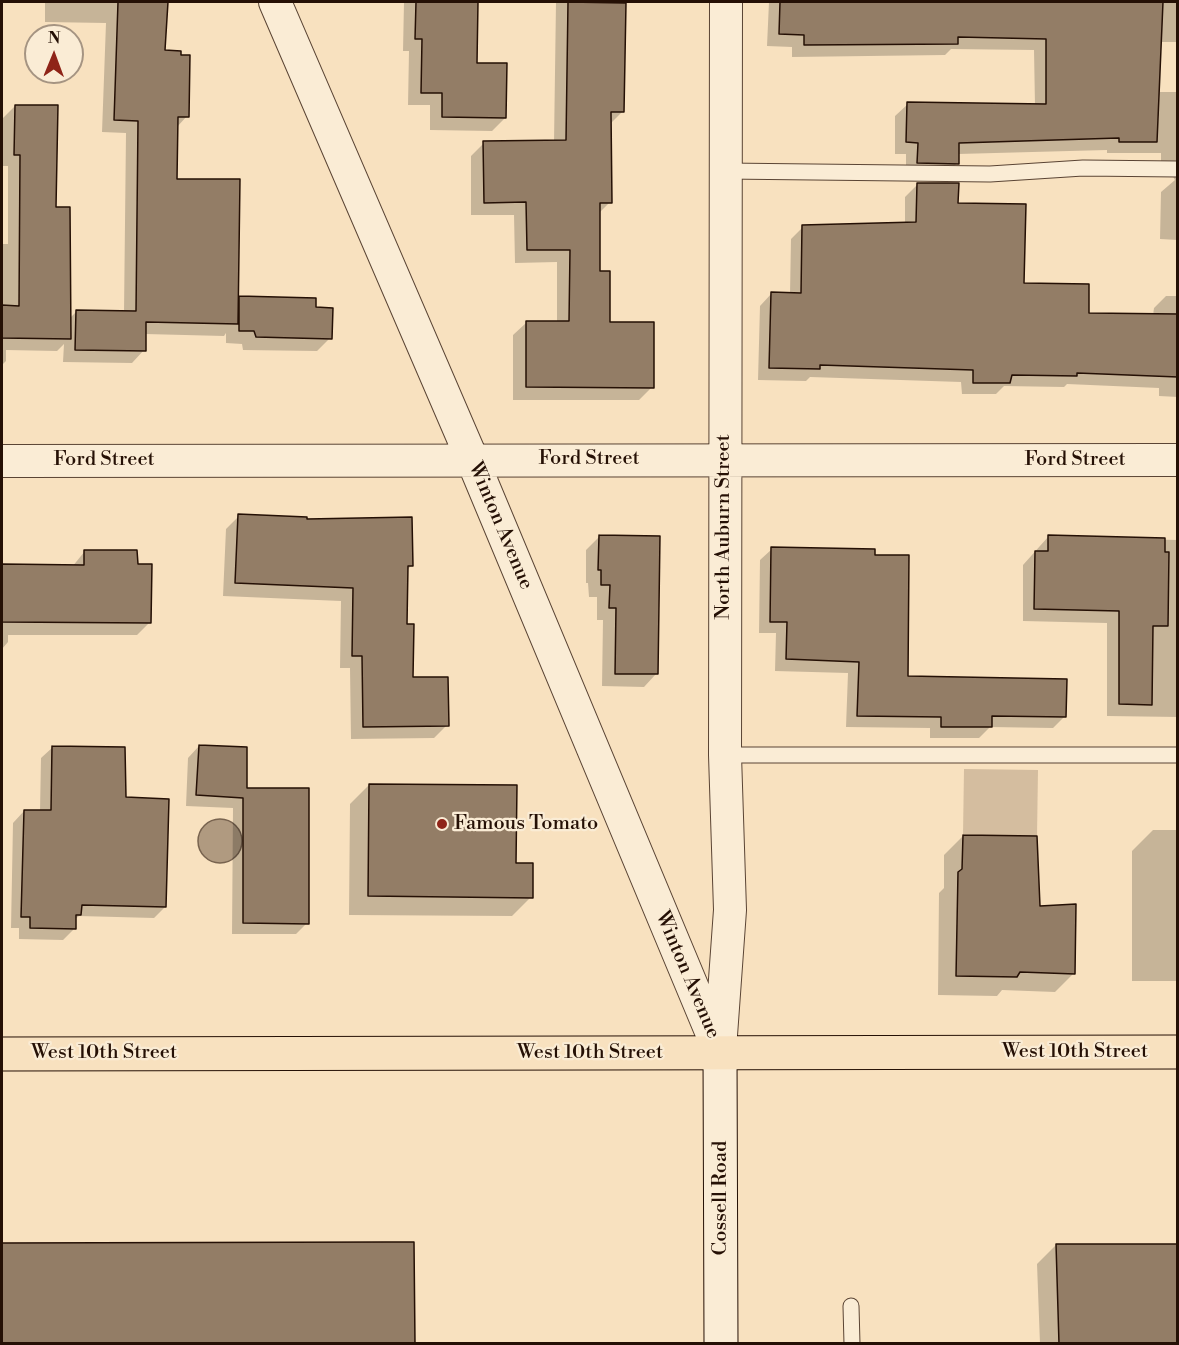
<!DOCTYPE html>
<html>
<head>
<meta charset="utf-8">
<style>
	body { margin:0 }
	#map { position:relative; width:1179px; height:1345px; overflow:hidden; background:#f8e1bf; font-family:"Libre Bodoni",serif }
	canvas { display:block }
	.frame { position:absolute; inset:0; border:3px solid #251005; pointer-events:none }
	.north { position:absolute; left:24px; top:24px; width:60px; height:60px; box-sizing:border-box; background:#faecd5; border:2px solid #a59482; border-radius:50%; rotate:1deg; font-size:16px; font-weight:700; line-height:24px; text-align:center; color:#251005 }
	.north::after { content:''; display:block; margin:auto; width:21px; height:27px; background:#8f2418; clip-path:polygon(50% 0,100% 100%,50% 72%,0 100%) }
</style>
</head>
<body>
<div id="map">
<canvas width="1179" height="1345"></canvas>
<div class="frame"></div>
<div class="north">N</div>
</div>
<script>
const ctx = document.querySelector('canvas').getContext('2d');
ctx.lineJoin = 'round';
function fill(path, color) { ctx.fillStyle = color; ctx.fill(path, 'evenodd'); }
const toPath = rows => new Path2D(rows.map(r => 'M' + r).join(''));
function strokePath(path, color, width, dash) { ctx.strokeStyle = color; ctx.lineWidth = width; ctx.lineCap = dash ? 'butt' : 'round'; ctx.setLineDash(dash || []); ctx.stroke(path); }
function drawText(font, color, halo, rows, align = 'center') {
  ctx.font = font + ' "Libre Bodoni",serif'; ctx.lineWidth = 4.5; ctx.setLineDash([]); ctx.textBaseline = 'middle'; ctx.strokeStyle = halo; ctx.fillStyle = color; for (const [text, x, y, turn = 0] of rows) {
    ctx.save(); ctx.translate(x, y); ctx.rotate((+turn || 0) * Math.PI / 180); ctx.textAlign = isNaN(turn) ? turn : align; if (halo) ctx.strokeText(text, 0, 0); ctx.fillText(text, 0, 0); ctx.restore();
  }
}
fill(toPath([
	[964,769,1038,770,1037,836,963,835]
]), '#d4bd9f');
const water = toPath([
	[36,44,36,72,71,72,68,75,55,81,41,77,36,72,31,58,36,44],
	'198 841a22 22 0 1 1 44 0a22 22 0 1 1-44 0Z'
]);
fill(water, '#b09a80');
strokePath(water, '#78634f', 1.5);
fill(toPath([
	[2,2,166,2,164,52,187,116,177,127,176,180,237,301,240,298,314,308,330,338,317,351,243,350,242,344,226,343,226,333,224,336,145,334,144,350,132,363,63,362,64,344,57,351,6,350,6,361,2,365,2,244,8,244,8,166,3,166,3,118,15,106,54,209,69,319,76,312,124,312,126,133,102,132,106,23,45,22,45,3],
	[404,2,476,2,475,64,505,118,492,131,430,130,430,105,408,105,409,51,403,51],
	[556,2,612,2,623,111,609,125,610,202,598,214,599,273,608,323,652,387,639,400,513,400,513,335,526,323,557,323,557,262,515,263,514,215,471,215,471,156,484,143,554,142],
	[769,2,1178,2,1178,42,1161,42,1160,92,1178,92,1178,240,1160,239,1161,192,1175,180,1171,173,1161,171,1161,153,1107,153,1107,150,958,154,957,163,945,176,906,175,906,154,895,154,895,116,908,104,1035,106,1034,50,951,49,945,55,792,57,792,47,767,46],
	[918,184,957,204,1023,285,1087,314,1153,315,1154,308,1166,296,1178,296,1178,397,1159,396,1159,388,1067,384,1064,387,1004,386,996,394,962,394,961,382,810,377,806,381,758,380,760,306,772,293,790,294,791,239,803,227,905,224,905,197],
	[239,516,412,565,406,571,405,626,412,678,447,725,434,738,351,739,350,668,340,668,341,601,223,596,226,529],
	[599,537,656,674,644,687,602,686,603,620,597,620,597,597,589,597,588,583,586,583,586,550],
	[1048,537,1178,540,1178,717,1107,716,1107,623,1023,621,1023,565],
	[772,549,874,556,907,677,1064,717,1053,728,990,727,979,738,930,738,930,728,846,727,848,673,775,671,776,633,759,633,760,560],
	[85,551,136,565,150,622,137,635,8,635,8,642,2,649,2,564,72,567],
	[199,746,245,789,307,923,296,934,232,934,233,808,186,806,188,758],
	[53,747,124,799,165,907,154,918,79,916,74,920,74,929,63,940,19,939,19,928,11,928,13,823,24,811,40,811,41,758],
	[369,785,514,864,531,897,512,916,349,915,350,804],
	[1153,830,1178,830,1178,981,1132,981,1132,851],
	[963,836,1038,907,1074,973,1055,992,1002,990,997,996,938,995,939,893,944,888,944,855],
	[413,1243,413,1344,2,1344,2,1245],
	[1056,1245,1178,1344,1040,1344,1037,1264]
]), '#0003');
const building = toPath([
	[118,2,168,2,165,50,181,51,181,55,190,55,189,117,178,117,177,179,240,179,238,324,146,322,146,351,75,350,76,310,136,311,138,121,114,120,118,2],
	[416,2,478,2,477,63,507,63,506,118,442,117,442,93,421,93,422,39,415,39,416,2],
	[568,2,626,3,624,112,611,112,612,203,600,203,600,271,610,271,610,322,654,322,654,388,526,387,526,321,569,321,570,250,527,250,526,202,484,203,483,141,566,140,568,2],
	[780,2,1163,2,1157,142,1119,142,1119,138,959,143,959,164,917,163,918,143,906,142,907,102,1046,104,1046,39,958,37,958,44,804,45,804,35,779,34,780,2],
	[15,105,58,105,56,207,70,207,71,339,2,338,2,305,19,306,20,155,14,155,15,105],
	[917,183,959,183,958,203,1026,204,1024,283,1089,284,1089,313,1178,314,1178,377,1077,373,1077,376,1012,375,1010,383,973,383,973,370,820,365,820,369,769,368,771,292,801,293,802,225,916,222,917,183],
	[239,296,316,298,316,307,333,308,332,339,256,337,254,331,239,331,239,296],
	[238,514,307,517,307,519,412,517,413,566,408,566,407,624,414,624,413,677,448,677,449,726,363,727,362,656,352,656,353,588,235,583,238,514],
	[599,535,660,536,658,674,615,674,616,608,609,608,610,585,601,585,601,570,598,570,599,535],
	[1048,535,1165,538,1165,552,1169,552,1168,626,1153,626,1152,705,1119,704,1119,611,1034,609,1035,551,1048,551,1048,535],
	[771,547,875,549,875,555,909,555,908,676,1067,679,1066,717,992,716,992,727,941,727,941,717,857,716,859,662,786,659,787,622,770,622,771,547],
	[84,550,137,550,138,564,152,564,151,623,2,622,2,564,84,565,84,550],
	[199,745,247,747,247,788,309,788,309,924,243,923,243,798,196,795,199,745],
	[52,746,125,747,126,797,169,799,166,907,82,905,81,915,76,915,76,929,30,928,30,917,21,917,24,810,51,810,52,746],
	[369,784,517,785,516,863,533,863,533,898,368,896,369,784],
	[963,835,1037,836,1040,906,1076,904,1075,974,1020,972,1017,977,956,976,958,872,962,869,963,835],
	[387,1242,414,1242,415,1344,2,1344,2,1243,387,1242],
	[1056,1244,1178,1244,1178,1344,1059,1344,1056,1244]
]);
fill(building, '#937d66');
strokePath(building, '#251005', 1.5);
const service = toPath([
	[725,171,990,174,1083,168,1178,169],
	[725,755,1178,755],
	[851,1306,852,1344]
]);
const minor = toPath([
	[275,2,472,459,720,1053],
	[2,461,1178,460],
	[720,1049,730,910,725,755,726,2]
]);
const secondary = toPath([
	[720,1053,721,1344]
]);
const primary = toPath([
	[2,1054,1178,1052]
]);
strokePath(service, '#5a4434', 17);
strokePath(minor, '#5a4434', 34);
strokePath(secondary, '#251005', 35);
strokePath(primary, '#251005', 35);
strokePath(service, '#faecd5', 15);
strokePath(minor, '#faecd5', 32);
strokePath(secondary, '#faecd5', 33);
strokePath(primary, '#f8e1bf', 33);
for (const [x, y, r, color] of [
	[442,824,6,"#8f2418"]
]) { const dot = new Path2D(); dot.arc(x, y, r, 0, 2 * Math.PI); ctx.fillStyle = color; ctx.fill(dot); strokePath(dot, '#faecd5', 2); }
drawText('20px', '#251005', '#faecd5', [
	["Ford Street",589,459],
	["Ford Street",104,460],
	["Ford Street",1075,460],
	["Winton Avenue",500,526,67],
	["North Auburn Street",724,527,-90],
	["Winton Avenue",687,975,67],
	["West 10th Street",1075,1052],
	["West 10th Street",104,1053],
	["West 10th Street",590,1053],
	["Cossell Road",721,1198,-90]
]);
drawText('20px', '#251005', '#faecd5', [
	["Famous Tomato",454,824]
], 'left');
</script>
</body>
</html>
